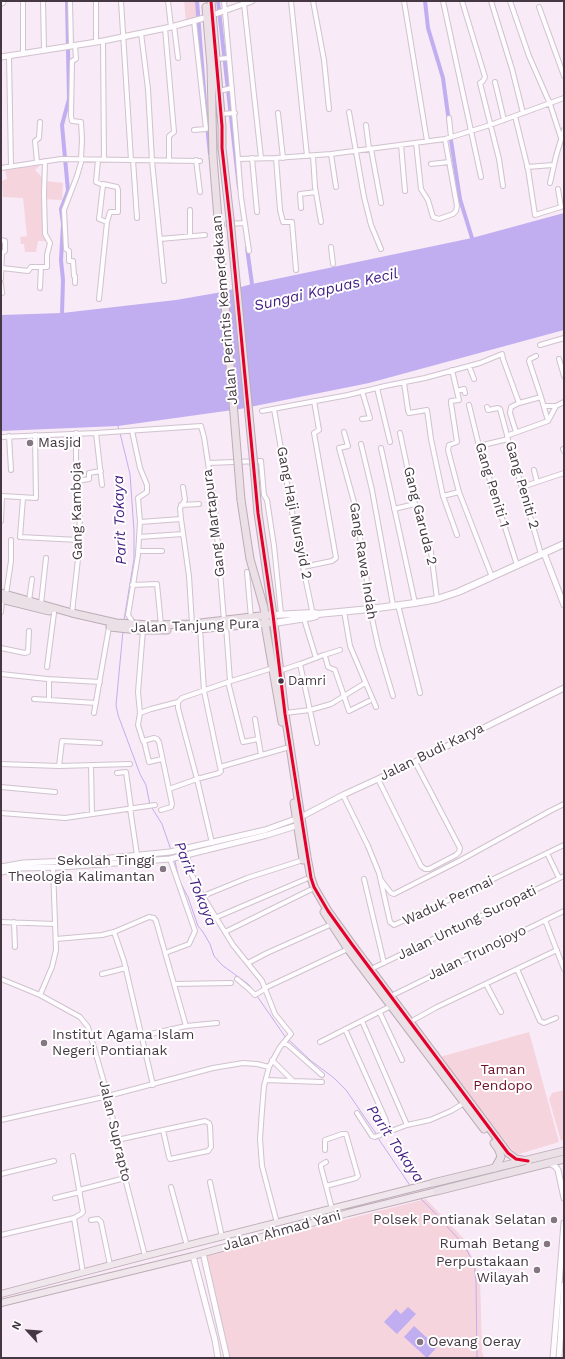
<!DOCTYPE html>
<html>
<head>
<meta charset="utf-8">
<style>
	body { margin:0 }
	#map { position:relative; width:565px; height:1359px; overflow:hidden; background:#f8eaf6; font-family:"Work Sans",sans-serif }
	canvas { display:block }
	.frame { position:absolute; inset:0; border:2px solid #453843; pointer-events:none }
	.north { position:absolute; left:8px; top:1311px; width:40px; height:40px; -webkit-text-stroke:3px #fff; paint-order:stroke; rotate:296deg; font-size:11px; font-weight:700; line-height:16px; text-align:center; color:#453843 }
	.north::after { content:''; display:block; margin:auto; width:14px; height:18px; background:#453843; clip-path:polygon(50% 0,100% 100%,50% 72%,0 100%) }
</style>
</head>
<body>
<div id="map">
<canvas width="565" height="1359"></canvas>
<div class="frame"></div>
<div class="north">N</div>
</div>
<script>
const ctx = document.querySelector('canvas').getContext('2d');
ctx.lineJoin = 'round';
function fill(path, color) { ctx.fillStyle = color; ctx.fill(path, 'evenodd'); }
const toPath = rows => new Path2D(rows.map(r => 'M' + r).join(''));
function strokePath(path, color, width, dash) { ctx.strokeStyle = color; ctx.lineWidth = width; ctx.lineCap = dash ? 'butt' : 'round'; ctx.setLineDash(dash || []); ctx.stroke(path); }
function drawText(font, color, halo, rows, align = 'center') {
  ctx.font = font + ' "Work Sans",sans-serif'; ctx.lineWidth = 4; ctx.setLineDash([]); ctx.textBaseline = 'middle'; ctx.strokeStyle = halo; ctx.fillStyle = color; for (const [text, x, y, turn = 0] of rows) {
    ctx.save(); ctx.translate(x, y); ctx.rotate((+turn || 0) * Math.PI / 180); ctx.textAlign = isNaN(turn) ? turn : align; if (halo) ctx.strokeText(text, 0, 0); ctx.fillText(text, 0, 0); ctx.restore();
  }
}
fill(toPath([
	[184,1,196,1,197,19,186,22],
	[40,165,35,170,46,181,63,183,62,200,42,199,43,235,46,241,38,241,36,252,25,252,24,244,21,244,20,237,27,236,23,198,3,197,2,181,7,179,5,170],
	[529,1032,559,1142,516,1155,440,1057],
	[564,1090,564,1140,561,1141,549,1099,552,1093],
	[426,1199,464,1239,480,1276,482,1352,484,1358,229,1358,203,1256]
]), '#f6d4dd');
fill(toPath([
	[564,213,564,330,369,383,240,409,118,426,1,431,1,315,62,313,176,300,222,292,252,284,472,238],
	[408,1307,416,1314,397,1334,384,1322,396,1309,401,1314],
	[414,1326,437,1347,427,1358,404,1337]
]), '#c1aef0');
strokePath(toPath([
	[118,426,119,430],
	[120,433,130,474,134,531,134,559,124,620],
	[123,631,116,705,118,715,140,774,146,785,150,805],
	[152,808,162,824,171,850],
	[175,861,179,880,188,897,198,926,203,932,210,944,214,956,222,965,248,984,252,989],
	[257,996,286,1038],
	[289,1040,310,1060,334,1078,346,1090,377,1135],
	[378,1138,411,1187],
	[419,1197,432,1210,464,1245,472,1260],
	[474,1263,476,1281,477,1358]
]), '#c1aef0', 1);
strokePath(toPath([
	[197,1,206,116],
	[218,1,239,188],
	[425,1,428,28,443,78,449,122],
	[207,125,210,154],
	[450,134,460,199,472,238],
	[247,248,252,284],
	[62,313,63,280,61,260,63,224,61,209,68,191,62,125,69,99,67,1]
]), '#c1aef0', 4);
const minor = toPath([
	[43,1,44,50],
	[70,1,71,46],
	[96,1,96,42],
	[121,1,131,160],
	[168,1,171,27],
	[224,1,238,159,276,158,331,154,445,139,490,125,564,98],
	[291,1,307,156],
	[313,1,324,60,329,109],
	[404,1,427,141],
	[443,1,481,177],
	[462,1,485,77,483,81,480,83,499,159,503,186],
	[491,1,512,69,523,113],
	[510,1,529,56,550,104,561,138],
	[1,4,3,3,4,1],
	[244,4,261,158],
	[539,7,564,76],
	[174,26,178,58],
	[165,28,174,132,169,136,169,161],
	[141,33,148,89,152,161,164,281],
	[103,41,104,160],
	[75,45,76,59,72,61,71,116,72,121,81,122,82,139,81,159],
	[23,53,23,1],
	[9,56,11,166],
	[216,59,229,58],
	[495,82,504,120],
	[219,91,232,88],
	[349,112,364,197,371,225,381,249],
	[278,113,283,158],
	[221,114,235,113],
	[515,116,528,169,535,215,561,207],
	[449,118,451,137],
	[366,125,369,149],
	[194,130,206,129,194,21],
	[416,143,421,189,428,200,433,217,439,219,453,214,456,211,457,206,445,139],
	[401,145,405,191],
	[371,149,381,203],
	[331,154,336,187],
	[313,156,315,187,321,222],
	[252,158,257,212],
	[276,158,280,210,283,222,292,222,296,270],
	[238,159,241,197,249,251],
	[98,160,96,182,103,185,99,219,107,222,99,299],
	[133,160,137,218],
	[196,160,200,192],
	[37,162,35,141,39,138,40,122],
	[431,164,449,162],
	[527,167,553,165],
	[1,168,61,159,200,161],
	[550,183,556,156,564,130],
	[103,184,117,187,118,190,118,212,110,212,107,222],
	[558,189,561,207],
	[301,208,300,194,316,192],
	[190,210,190,236],
	[227,224,245,223],
	[160,239,205,235],
	[1,240,5,241,5,251,2,253,1,279],
	[331,247,333,264],
	[2,268,28,271,31,267,47,267,47,255,50,243,45,234,44,194,45,161],
	[75,283,75,276,74,276,73,261,69,261,69,251,66,249,64,210,77,176,82,159],
	[1,284,2,293],
	[40,288,41,267],
	[540,345,564,338],
	[536,356,530,359,529,361,541,397,548,421],
	[559,359,564,376],
	[469,366,474,379],
	[452,370,459,400,451,401,451,403,457,442,449,445,448,450,459,492,492,577],
	[404,383,408,410,409,413,427,410,431,439,443,496,457,535],
	[377,388,390,442],
	[362,391,370,418,362,419],
	[457,391,464,389,465,393],
	[469,405,479,446,517,565],
	[544,406,556,406],
	[487,407,488,410,498,408,500,409,507,435],
	[274,409,295,529,313,615],
	[262,411,348,395,385,386,425,378,480,363,502,354,503,359,519,403],
	[132,431,140,468,147,485,147,492,138,498,140,522,138,555,128,615,134,624],
	[344,432,348,446,339,448,354,502,366,573,370,609,378,646,393,696],
	[516,432,510,413,511,407,519,403,541,397],
	[96,433,102,485],
	[400,433,415,504,431,552,437,599],
	[9,436,11,470],
	[1,437,96,433,201,426,204,437,215,509,224,621],
	[361,444,372,490,393,605],
	[479,446,508,439],
	[381,448,415,603],
	[563,449,564,451],
	[208,463,261,461,264,495,267,500,274,546,281,614],
	[534,470,537,482,564,473],
	[78,481,89,479,89,473,101,471],
	[183,487,185,500,180,508,181,519,189,576,192,624],
	[522,487,537,482],
	[443,496,459,492],
	[23,498,20,537,79,540],
	[181,505,199,504],
	[394,509,415,504],
	[1,521,2,496,36,498,35,435],
	[140,522,181,519],
	[139,537,183,534],
	[138,551,162,551],
	[541,554,507,436,509,435,548,421,556,406,564,402],
	[303,567,332,561,336,558,314,433,319,430,314,401],
	[247,572,251,618],
	[132,585,157,584,161,625],
	[6,595,11,561,11,540],
	[29,601,32,579],
	[41,604,46,558],
	[398,605,420,693],
	[344,611,350,646,376,707],
	[1,612,2,599],
	[72,613,79,550,80,508,76,462,76,433],
	[304,619,316,658,323,655,325,656,328,667,335,670,344,696,365,683],
	[226,626,230,681],
	[200,628,204,691,220,767],
	[143,630,138,692,140,713,138,725,143,741,154,738,157,739,159,742,172,804,171,807,161,810],
	[1,648,25,653,28,652,29,631],
	[324,655,340,650],
	[300,664,316,658],
	[47,667,54,613],
	[279,671,300,664,317,743],
	[1,674,47,679,100,682],
	[228,682,243,742,258,739],
	[34,699,96,703],
	[49,700,49,679],
	[94,713,109,627],
	[140,713,151,709,178,702],
	[285,713,310,710,331,704,344,696,349,711,369,701],
	[255,719,261,755],
	[144,741,149,762,162,759],
	[1,764,59,766,130,764],
	[59,766,62,741,100,743],
	[91,766,92,814],
	[117,773,126,772,131,808],
	[378,779,421,866,425,869,429,869,456,855,459,852,460,848,415,762],
	[1,787,55,792],
	[169,789,197,779,219,773,221,771,220,767,286,748],
	[343,795,368,846,379,873,390,922,394,925,483,884,564,845],
	[130,808,137,855],
	[1,813,65,818,155,805],
	[212,843,197,779,178,708,178,702,182,698,228,682,273,668],
	[547,853,559,878],
	[187,855,191,873,199,890,233,945,262,981,275,1014,291,1034,280,1047,269,1067,264,1086,262,1110,260,1139,262,1166,277,1223],
	[364,879,384,963],
	[381,880,391,893,394,894,459,861,550,811,564,804],
	[203,896,247,878,303,860],
	[217,917,306,879],
	[545,920,564,969],
	[1,922,55,924],
	[14,922,15,947],
	[114,932,124,961,153,1085],
	[225,932,310,890],
	[56,939,102,935,114,932,149,917,154,918,156,921,186,1026],
	[165,953,189,944,195,931,170,859],
	[248,963,267,953,332,924],
	[371,969,564,876],
	[517,969,540,1021,544,1023,556,1018],
	[102,974,126,968],
	[1,979,40,995,80,1017,88,1027,108,1096,125,1178,145,1256],
	[237,979,249,989,255,995,265,989],
	[174,984,231,983],
	[486,984,501,1012],
	[265,988,350,948],
	[40,995,52,967,56,950,53,867],
	[391,996,564,911],
	[380,1013,402,1060],
	[362,1021,407,1125],
	[410,1022,437,1007,557,950],
	[345,1029,385,1118,389,1131],
	[142,1036,186,1026,217,1023],
	[320,1042,391,1006],
	[283,1043,288,1045,322,1075],
	[272,1060,293,1081,322,1082],
	[266,1080,293,1081],
	[357,1113,372,1136,375,1137,407,1125,430,1120,451,1111,464,1103],
	[1,1120,108,1096,213,1068,243,1063,257,1064,269,1067],
	[117,1140,163,1130,205,1121,209,1123,210,1126,211,1147,208,1151,170,1159,169,1157,163,1130],
	[325,1150,325,1140,342,1134,346,1134,358,1176,356,1178,326,1186],
	[73,1156,83,1212,81,1214,74,1218],
	[326,1162,321,1165,321,1167,332,1209],
	[1,1174,54,1161],
	[210,1182,222,1237],
	[171,1187,187,1246],
	[79,1190,125,1178],
	[55,1198,80,1192],
	[91,1220,98,1219,101,1222,110,1265],
	[1,1235,74,1218,83,1273],
	[474,1261,480,1260,487,1262,491,1261]
]);
const tertiary = toPath([
	[1,57,103,41,171,27,204,18,252,1],
	[544,553,564,605],
	[1,867,23,863,90,860,170,852,265,830,301,817,343,795,415,762,564,688],
	[1,872,19,868,61,867,170,859,267,835,299,825],
	[549,1163,555,1166,558,1170,564,1198],
	[203,1253,227,1358],
	[193,1256,215,1340,218,1358],
	[553,1358,564,1223],
	[559,1358,564,1285]
]);
const secondary = toPath([
	[273,615,313,613,318,614,370,609,415,603,437,599,458,592,478,583,564,544],
	[274,623,313,617,316,616,318,614]
]);
const primary = toPath([
	[1,1294,145,1256,433,1183],
	[1,1303,193,1256,348,1213,437,1191]
]);
const trunk = toPath([
	[211,1,222,126,222,148,230,219],
	[206,7,211,66,213,157],
	[254,466,258,513,273,615,285,714,307,857,311,878,314,887,328,911,351,943,508,1153,516,1159,528,1161],
	[241,500,250,559,264,608,266,630,282,722],
	[1,593,72,613,116,623,151,625,192,624,269,615],
	[1,599,49,611],
	[110,627,138,630,167,630],
	[195,629,269,623],
	[294,803,303,860],
	[324,912,348,949,484,1129],
	[494,1143,499,1150,501,1157,495,1168],
	[433,1183,564,1151],
	[437,1191,564,1159]
]);
strokePath(minor, '#cfc3cd', 6);
strokePath(tertiary, '#cfc3cd', 7);
strokePath(secondary, '#cfc3cd', 8);
strokePath(primary, '#bdacb6', 8);
strokePath(trunk, '#bdacb6', 9);
strokePath(minor, '#fefcfe', 4);
strokePath(tertiary, '#fefcfe', 5);
strokePath(secondary, '#fefcfe', 6);
strokePath(primary, '#f0e7ec', 6);
strokePath(trunk, '#eae0e6', 7);
const trunkBridge = toPath([
	[213,157,241,500],
	[230,219,254,466]
]);
strokePath(trunkBridge, '#bdacb6', 9, []);
strokePath(trunkBridge, '#eae0e6', 7);
strokePath(toPath([
	[211,1,222,126,222,148,230,219,258,513,273,615,285,714,311,878,314,887,328,911,351,943,508,1153,516,1159,528,1161]
]), '#e4002b', 3);
for (const [x, y, r, color] of [
	[30,443,4,"#847682"],
	[281,681,3.5,"#453843"],
	[163,869,4,"#847682"],
	[44,1043,4,"#847682"],
	[554,1220,4,"#847682"],
	[547,1244,4,"#847682"],
	[537,1270,4,"#847682"],
	[420,1342,4,"#847682"]
]) { const dot = new Path2D(); dot.arc(x, y, r, 0, 2 * Math.PI); ctx.fillStyle = color; ctx.fill(dot); strokePath(dot, '#fff', 1.5); }
drawText('13px', '#453843', '#fff', [
	["Damri",288,681]
], 'left');
drawText('14px', '#453843', '#fff', [
	["Jalan Perintis Kemerdekaan",225,310,-95],
	["Gang Peniti 1",492,485,73],
	["Gang Peniti 2",522,485,74],
	["Gang Kamboja",77,511,-91],
	["Gang Haji Mursyid 2",294,513,79],
	["Gang Garuda 2",420,516,76],
	["Gang Martapura",214,523,-97],
	["Gang Rawa Indah",363,561,81],
	["Jalan Tanjung Pura",195,626,-2],
	["Jalan Budi Karya",432,752,-26],
	["Waduk Permai",448,901,-25],
	["Jalan Untung Suropati",467,923,-26],
	["Jalan Trunojoyo",477,953,-26],
	["Jalan Suprapto",115,1131,77],
	["Jalan Ahmad Yani",282,1231,-15]
]);
drawText('14px', '#453843', '#fff', [
	["Masjid",38,443,"left"],
	["Sekolah Tinggi",155,861],
	["Theologia Kalimantan",155,877],
	["Institut Agama Islam",52,1035,"left"],
	["Negeri Pontianak",52,1051,"left"],
	["Polsek Pontianak Selatan",546,1220],
	["Rumah Betang",539,1244],
	["Perpustakaan",529,1262],
	["Wilayah",529,1278],
	["Oevang Oeray",428,1342,"left"]
], 'right');
drawText('14px', '#6f112b', '#fff', [
	["Taman",503,1070],
	["Pendopo",503,1086]
]);
drawText('italic 15px', '#431d83', '#fff', [
	["Sungai Kapuas Kecil",326,290,-13],
	["Parit Tokaya",120,520,-92],
	["Parit Tokaya",195,884,68],
	["Parit Tokaya",395,1144,56]
]);
</script>
</body>
</html>
